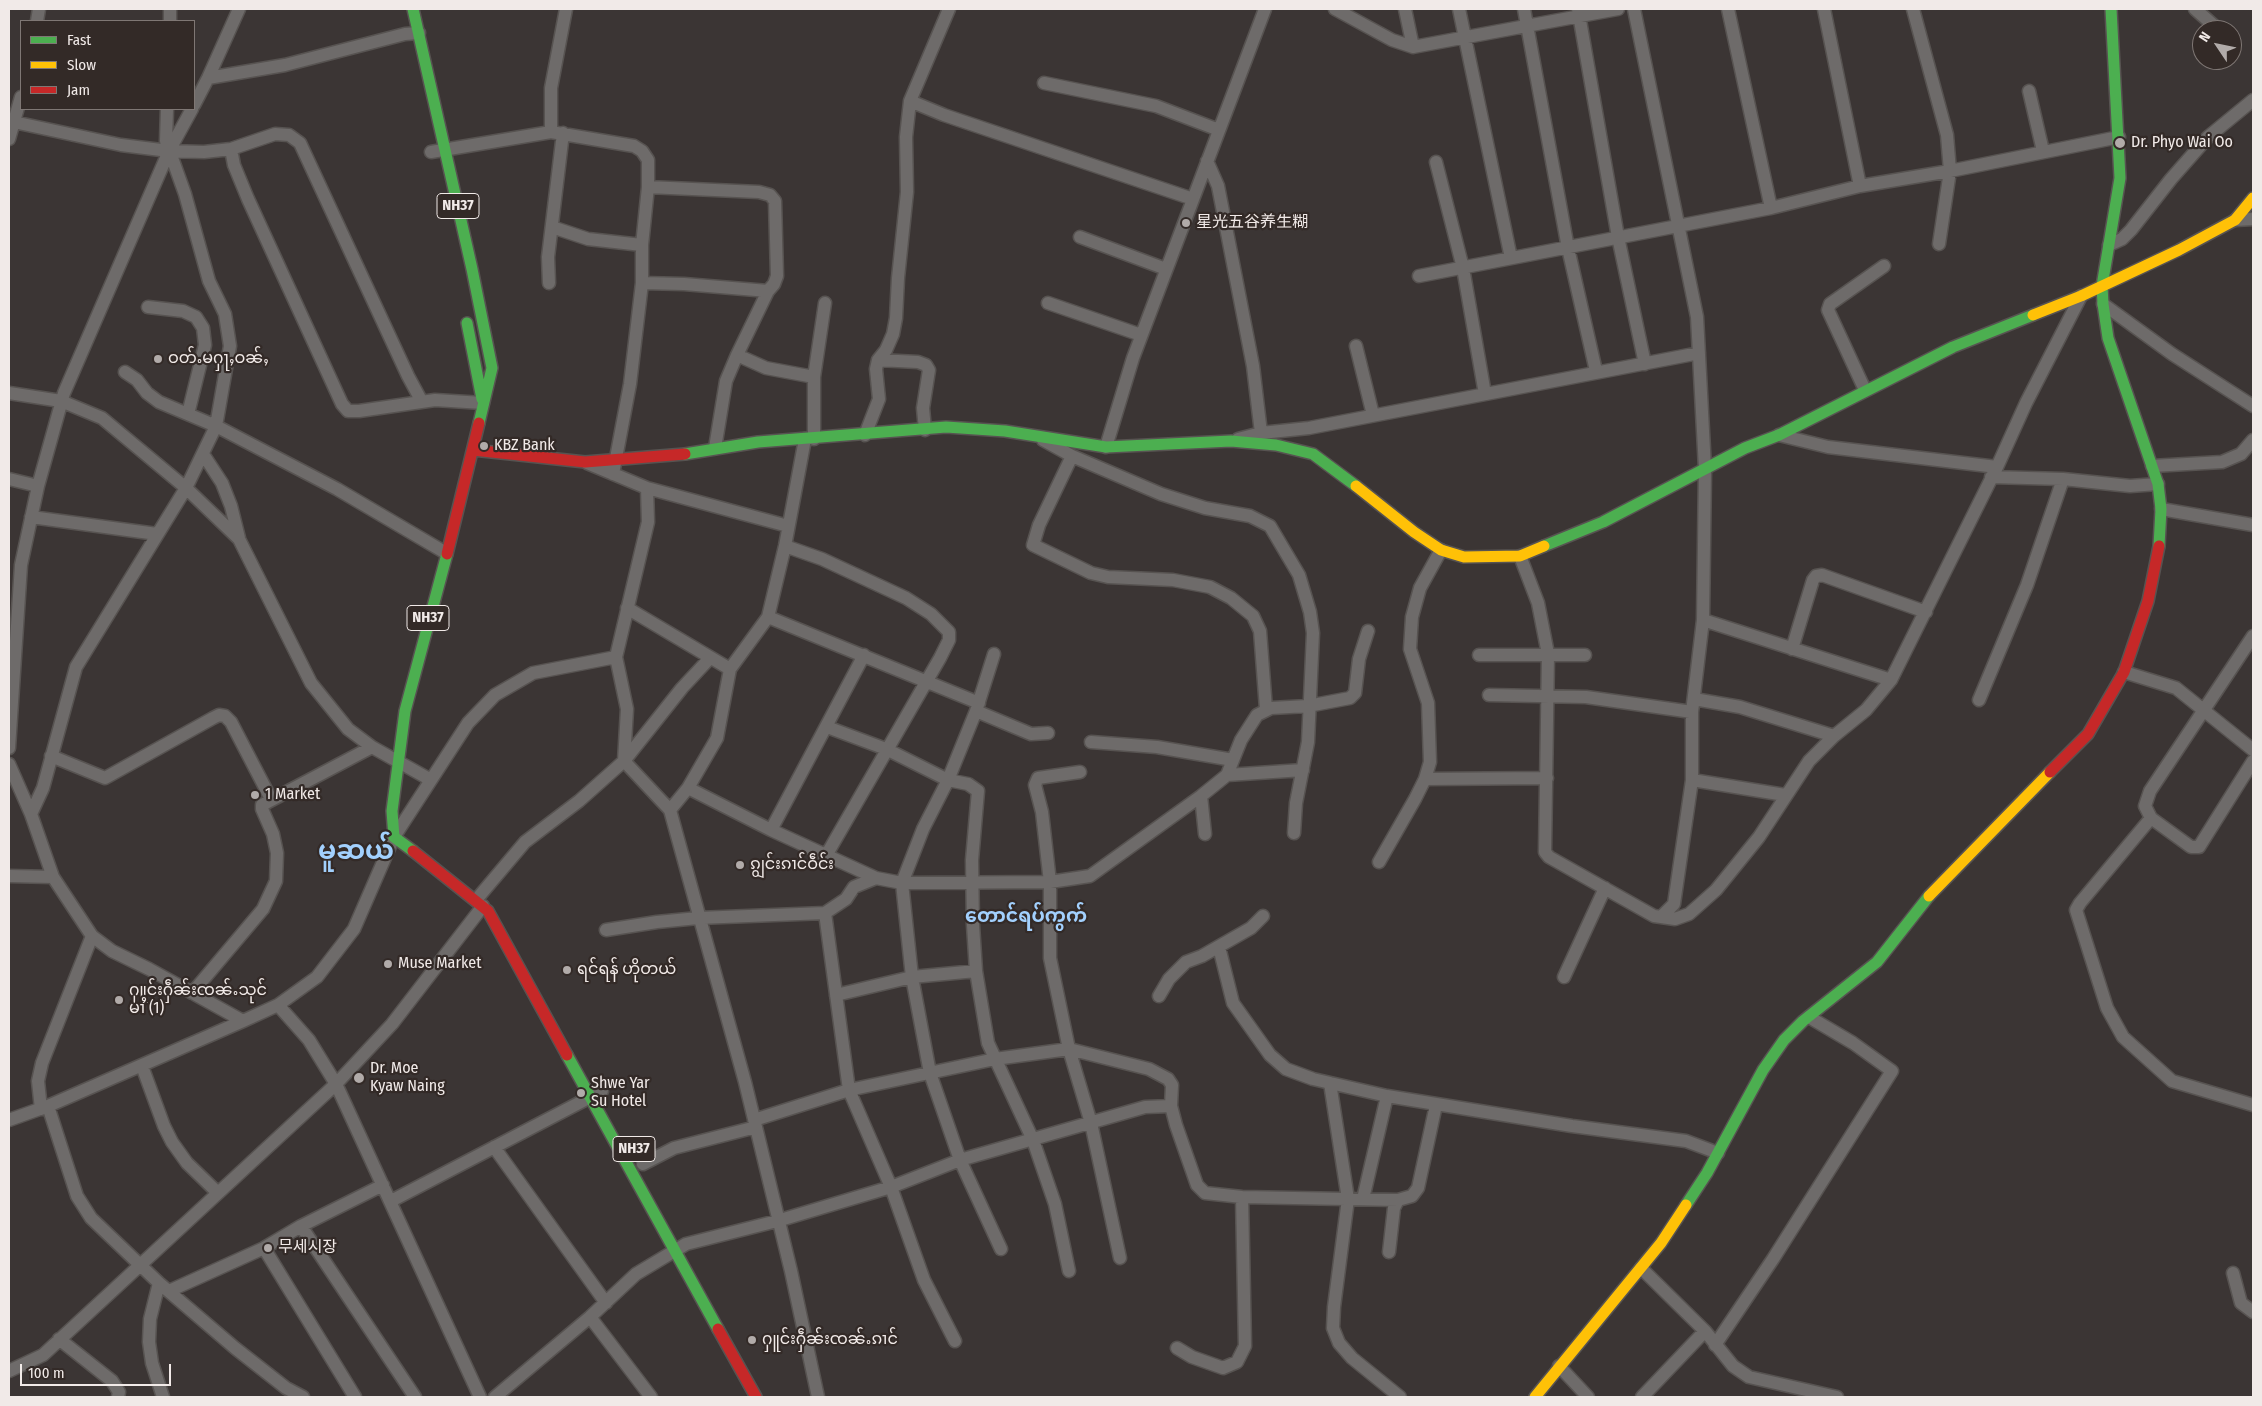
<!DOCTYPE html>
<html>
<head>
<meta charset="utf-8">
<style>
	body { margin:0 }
	#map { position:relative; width:2262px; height:1406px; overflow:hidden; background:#3b3534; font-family:"Fira Sans Condensed",sans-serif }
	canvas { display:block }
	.frame { position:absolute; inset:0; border:10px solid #f1eae8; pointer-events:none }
	.legend { position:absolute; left:20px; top:20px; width:175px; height:90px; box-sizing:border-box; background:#332a27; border:1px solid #7f7774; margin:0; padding:6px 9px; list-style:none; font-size:15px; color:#f1eae8 }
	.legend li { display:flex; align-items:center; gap:10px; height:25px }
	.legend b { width:25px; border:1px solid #7f7774 }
	.north { position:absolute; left:2192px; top:20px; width:50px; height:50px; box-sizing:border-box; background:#332a27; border:1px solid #7f7774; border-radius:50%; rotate:304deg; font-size:14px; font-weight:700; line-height:20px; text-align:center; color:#f1eae8 }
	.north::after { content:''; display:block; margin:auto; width:18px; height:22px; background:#b1aba9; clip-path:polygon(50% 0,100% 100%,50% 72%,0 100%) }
	.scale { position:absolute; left:20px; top:1364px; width:151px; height:22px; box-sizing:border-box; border:2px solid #f1eae8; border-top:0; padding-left:6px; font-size:15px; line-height:18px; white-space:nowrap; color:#f1eae8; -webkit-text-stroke:4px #332a27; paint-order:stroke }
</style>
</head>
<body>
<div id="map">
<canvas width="2262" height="1406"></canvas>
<div class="frame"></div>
<ul class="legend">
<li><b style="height:6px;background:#4caf50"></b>Fast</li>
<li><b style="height:6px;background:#ffc107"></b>Slow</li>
<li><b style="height:6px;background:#c62828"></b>Jam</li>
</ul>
<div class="north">N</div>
<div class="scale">100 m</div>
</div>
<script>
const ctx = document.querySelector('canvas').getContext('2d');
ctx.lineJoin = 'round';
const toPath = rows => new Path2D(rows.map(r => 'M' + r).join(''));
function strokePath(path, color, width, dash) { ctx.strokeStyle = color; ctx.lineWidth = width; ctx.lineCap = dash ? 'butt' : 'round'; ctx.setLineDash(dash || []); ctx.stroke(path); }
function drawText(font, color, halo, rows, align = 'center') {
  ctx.font = font + ' "Fira Sans Condensed","Noto Sans SC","Noto Sans KR","Noto Sans Myanmar",sans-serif'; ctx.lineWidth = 4.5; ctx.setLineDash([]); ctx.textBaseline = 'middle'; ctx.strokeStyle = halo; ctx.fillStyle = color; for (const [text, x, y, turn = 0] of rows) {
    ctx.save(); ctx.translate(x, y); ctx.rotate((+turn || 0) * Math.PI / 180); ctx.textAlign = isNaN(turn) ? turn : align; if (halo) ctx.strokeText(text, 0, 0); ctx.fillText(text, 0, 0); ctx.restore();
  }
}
const street = toPath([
	[1335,9,1392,40,1413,47,1618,9],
	[1405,9,1413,47],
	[1459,9,1511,258],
	[1524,9,1568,248,1596,371],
	[1578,9,1618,237,1645,364],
	[1728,9,1771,208],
	[1824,9,1860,186],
	[1913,9,1947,135,1950,171,1939,244],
	[2195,9,2219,30],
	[37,21,39,9],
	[170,21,170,9],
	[208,78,285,65,405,34,419,33],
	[1044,83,1156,106,1219,130],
	[2029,91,2043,151],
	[910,101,944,115,1193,199],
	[194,105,208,78,239,9],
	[9,121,121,145,169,151,204,152,231,149],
	[551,132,551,88,566,9],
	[9,139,21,97],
	[431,152,551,132,634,146,642,151,648,160,648,187,642,245,642,283,630,384,613,474],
	[1207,161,1218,186,1253,366,1261,433],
	[1436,162,1463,268,1485,394],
	[648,187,759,192,770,195,775,201,777,276,774,284,768,291,737,355,726,381,715,448],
	[2235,220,2253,219],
	[552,227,588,239,642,245],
	[1080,237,1166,269],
	[2109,245,2122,239,2131,230,2171,179,2208,137,2253,100],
	[1419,276,1771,208,1860,186,1950,171,2119,137],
	[549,283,548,257,563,133],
	[642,283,684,284,768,291],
	[1048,303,1141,335],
	[2103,304,2172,354,2253,406],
	[148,307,183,311,196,317,203,328,205,345,188,414],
	[1356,346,1373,415],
	[737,355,766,368,814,377],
	[878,360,918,362,926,365,929,370,923,408,925,430],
	[125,372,137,380,147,393,159,402,216,426,337,489,446,553],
	[1865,390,1828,310,1830,304,1884,266],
	[9,393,61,401,102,418,186,488,239,539,311,683,348,729,372,747,431,780],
	[422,402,408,376,300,143,289,135,275,134,231,149,234,165,248,199,342,404,348,411,359,411,435,400,483,403],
	[865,435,879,399,876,369,878,360,886,350,893,334,896,318,898,278,907,192,906,137,910,101,949,9],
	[1779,435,1828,447,1997,467],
	[814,439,814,377,825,303],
	[1238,439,1261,433,1309,428,1699,353],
	[1043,440,1072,456,1161,494,1205,508,1250,516,1270,526,1299,575,1310,612,1313,633,1308,742,1296,803,1294,833],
	[1106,447,1133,358,1265,9],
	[203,454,222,483,231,506,239,538],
	[1072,456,1039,525,1033,545,1091,573,1108,577,1173,580,1210,587,1231,598,1253,616,1260,631,1266,709],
	[587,463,647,488,788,526],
	[2152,466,2222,462,2241,454,2253,440],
	[1991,477,2063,479,2130,486,2158,484],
	[9,479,38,486],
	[647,488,648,522,616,657,627,709,624,761,670,810,745,1082,791,1271,818,1397],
	[2161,509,2253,525],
	[31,517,157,534],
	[785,546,822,559,906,598,931,614,949,632,949,640,940,658,827,854],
	[1520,556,1538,603,1548,654,1545,852,1549,857,1654,916,1661,917,1674,904,1692,780,1692,712,1703,620,1705,469,1697,317,1634,9],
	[627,608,730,669],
	[768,617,979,703],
	[1703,620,1891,680],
	[2253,636,2150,791,2145,806,2151,818,2080,903,2076,910,2107,1008,2123,1037,2172,1081,2253,1105],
	[1792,649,1813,580,1816,576,1822,575,1926,612],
	[994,654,976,711,948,780,923,829,902,883,912,977,930,1073,960,1160,1001,1249],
	[1479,655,1585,655],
	[2124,672,2176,688,2253,750],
	[1489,695,1586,697,1692,712],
	[1694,699,1740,707,1834,736],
	[1979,700,2027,585,2063,479],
	[976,711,1031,734,1048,733],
	[827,727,886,749,948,780,968,784,978,791,972,860,973,925,976,971,988,1043,1033,1140,1055,1204,1069,1271],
	[1091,742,1157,747,1233,760],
	[9,748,21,565,38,486,64,393,169,151,192,109],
	[51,756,105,778,213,718,219,715,225,716,231,722,271,799],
	[9,764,31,814,53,877,92,936,42,1063,38,1081,41,1109],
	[1080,772,1038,778,1035,785,1042,812,1050,882,1050,958,1069,1049,1091,1123,1120,1258],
	[1227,775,1303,770],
	[1425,779,1547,778],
	[1692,780,1785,795],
	[688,788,771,830,876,878,902,883,1050,882,1090,876,1201,796,1227,775,1241,740,1257,715,1271,708,1308,706,1350,698,1355,693,1359,659,1368,631],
	[1201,796,1205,834],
	[670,810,688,788,717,738,730,669,768,617,785,546,805,439],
	[31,814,43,788,76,667,186,488,216,426,230,346,225,314,209,281,185,194,166,141,167,109],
	[2151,818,2191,847,2199,847,2253,761],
	[771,830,864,655],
	[1379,862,1415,799,1425,779,1430,762,1428,703,1410,649,1412,617,1420,588,1441,550],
	[9,876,53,877],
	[476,900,525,842,579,801,624,761,682,688,710,658],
	[825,913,849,1090,891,1187,924,1280,955,1341],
	[1661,917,1675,919,1689,914,1716,890,1759,837,1809,761,1834,736,1866,710,1891,680,1997,467,2026,403,2081,296],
	[606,930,657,922,698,918,825,913,846,899,854,887,876,878],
	[92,936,112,951,149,969,243,1021],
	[1219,947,1233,1003,1270,1055,1286,1069,1313,1079,1387,1096,1572,1126,1686,1141,1718,1153],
	[1564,977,1605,888],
	[192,993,263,909,276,881,277,853,273,834,262,809,262,805,372,747],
	[836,995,912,977,976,971],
	[1159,996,1169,979,1186,962,1202,956,1251,928,1263,916],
	[278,1005,309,1040,336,1084,480,1397],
	[142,1066,164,1126,172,1142,187,1163,218,1193],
	[1330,1083,1348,1199,1334,1307,1333,1328,1339,1343,1352,1358,1400,1397],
	[48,1106,77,1196,91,1218,159,1283,235,1348,286,1388,303,1397],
	[9,1120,48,1106,243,1021,278,1005,317,977,354,929,394,837,468,723,495,695,533,673,616,657],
	[754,1120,849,1090,995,1059,1069,1049,1149,1069,1168,1079,1172,1085,1171,1106,1176,1125,1197,1185,1205,1193,1242,1197,1398,1200],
	[494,1147,606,1303],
	[643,1164,674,1148,756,1127],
	[1363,1199,1387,1096],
	[391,1201,602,1091],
	[301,1226,415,1397],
	[264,1248,355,1397],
	[1389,1252,1394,1208,1398,1200,1412,1196,1418,1188,1436,1105],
	[1641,1268,1705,1331,1733,1366,1749,1377,1837,1397],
	[2233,1273,2241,1303,2253,1312],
	[159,1283,150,1319,149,1342,152,1363,163,1397],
	[169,1291,264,1248,301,1226,383,1185],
	[590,1317,651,1397],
	[59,1339,112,1381,119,1392,118,1397],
	[1715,1345,1773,1259,1892,1071,1853,1043,1809,1017],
	[1177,1348,1192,1357,1223,1368,1237,1362,1245,1346,1242,1197],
	[1559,1366,1588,1397],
	[9,1371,43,1355,336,1084,392,1024,483,906],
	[495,1397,590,1317,636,1274,686,1244,777,1221,891,1187,960,1160,1145,1107,1171,1106],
	[1642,1397,1705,1331]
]);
const fast = toPath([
	[413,9,472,269,492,368,479,423],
	[2111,9,2120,178,2102,286,2103,304,2108,338,2158,484,2161,509,2159,546],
	[467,323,482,399],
	[685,454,758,442,946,427,1005,431,1106,447,1231,441,1276,445,1313,454,1356,486],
	[1544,546,1603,522,1745,448,1779,435,1953,347,2033,315],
	[413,851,394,837,392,811,405,711,447,554],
	[567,1055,718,1329],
	[1686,1205,1707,1173,1763,1070,1784,1040,1803,1021,1877,962,1929,896]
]);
const slow = toPath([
	[2033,315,2081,296,2179,250,2235,220,2253,198],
	[1356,486,1414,532,1441,550,1464,557,1520,556,1544,546],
	[1929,896,2050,772],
	[1535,1397,1661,1243,1686,1205]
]);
const jam = toPath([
	[473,450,585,462,685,454],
	[447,554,479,423],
	[2050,772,2088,734,2124,672,2148,601,2159,546],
	[413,851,488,911,567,1055],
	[718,1329,756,1397]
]);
strokePath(street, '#575351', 15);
strokePath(fast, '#575351', 14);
strokePath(slow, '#575351', 14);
strokePath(jam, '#575351', 14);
strokePath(street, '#6e6b6a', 12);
strokePath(fast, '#4caf50', 11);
strokePath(slow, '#ffc107', 11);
strokePath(jam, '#c62828', 11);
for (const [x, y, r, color] of [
	[2120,143,6,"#b1aba9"],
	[1186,223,5,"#b1aba9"],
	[158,359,5,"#b1aba9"],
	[484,446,5,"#b1aba9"],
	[255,795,5,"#b1aba9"],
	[740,865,5,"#b1aba9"],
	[388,964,5,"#b1aba9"],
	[567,970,5,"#b1aba9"],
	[119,1000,5,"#b1aba9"],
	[359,1078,6,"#b1aba9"],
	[581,1093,5,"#b1aba9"],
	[268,1248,5,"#b1aba9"],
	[752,1340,5,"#b1aba9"]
]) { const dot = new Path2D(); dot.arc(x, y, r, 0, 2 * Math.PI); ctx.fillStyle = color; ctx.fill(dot); strokePath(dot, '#332a27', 2); }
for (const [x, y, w] of [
	[458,206,42],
	[428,618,42],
	[634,1149,42]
]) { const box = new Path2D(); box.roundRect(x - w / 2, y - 12.5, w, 25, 4); ctx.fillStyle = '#332a27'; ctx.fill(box); strokePath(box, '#f1eae8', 1); }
drawText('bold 15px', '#f1eae8', null, [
	["NH37",458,206],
	["NH37",428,618],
	["NH37",634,1149]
]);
drawText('16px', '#f1eae8', '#332a27', [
	["Dr. Phyo Wai Oo",2131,143],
	["星光五谷养生糊",1196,223],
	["ဝတ်ႉမႁႃႇဝၼ်ႇ",168,359],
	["KBZ Bank",494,446],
	["1 Market",265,795],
	["ၵျွင်းၵၢင်ဝဵင်း",750,865],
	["Muse Market",398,964],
	["ရင်ရန် ဟိုတယ်",577,970],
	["ႁူင်းႁဵၼ်းၸၼ်ႉသုင်",129,991],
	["မၢႆ (1)",129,1009],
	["Dr. Moe",370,1069],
	["Kyaw Naing",370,1087],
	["Shwe Yar",591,1084],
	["Su Hotel",591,1102],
	["무세시장",278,1248],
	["ႁူင်းႁဵၼ်းၸၼ်ႉၵၢင်",762,1340]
], 'left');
drawText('bold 19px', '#a2d0fd', '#332a27', [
	["တောင်ရပ်ကွက်",1026,917]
]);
drawText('bold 26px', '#a2d0fd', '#332a27', [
	["မူဆယ်",356,852]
]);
</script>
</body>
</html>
